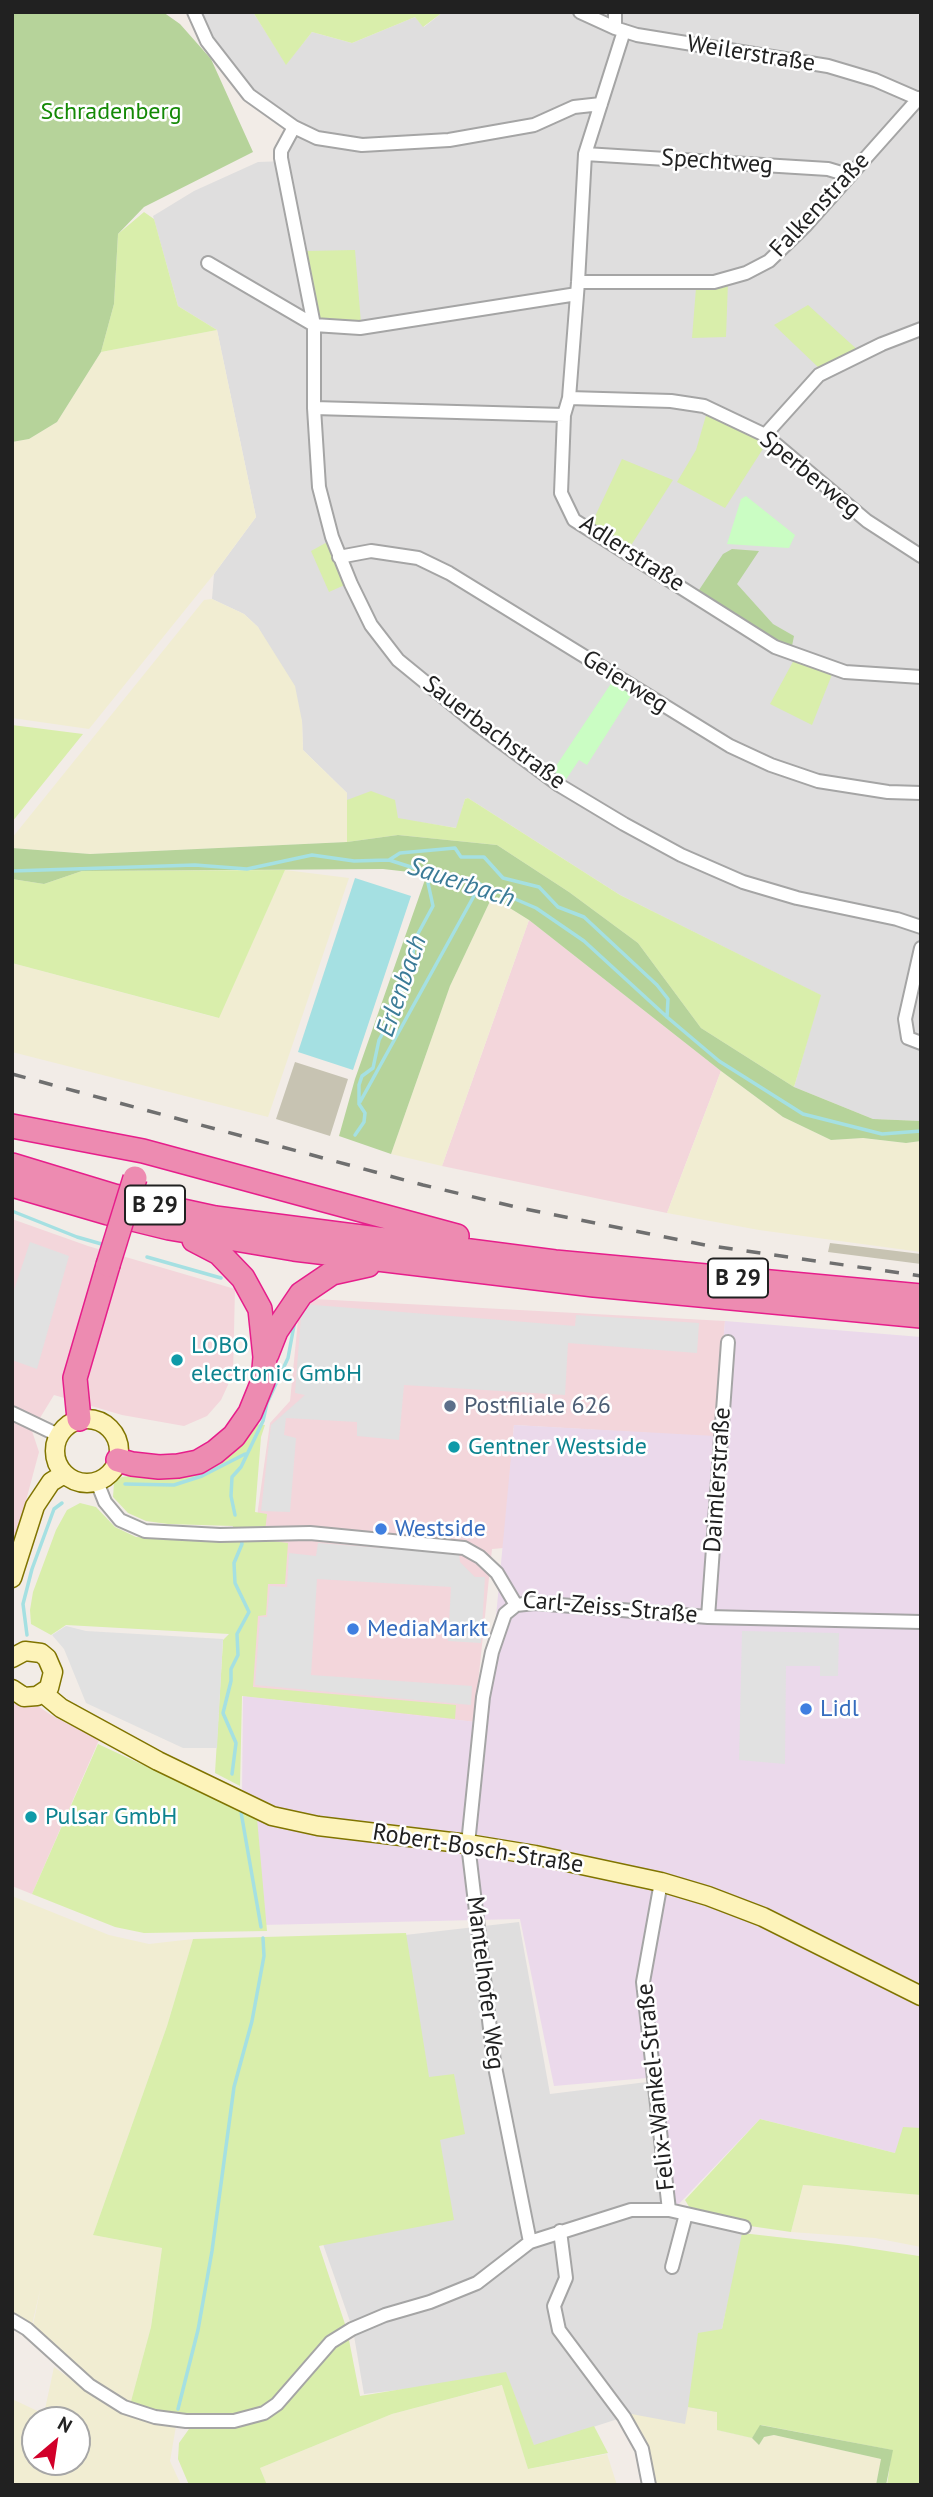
<!DOCTYPE html>
<html>
<head>
<meta charset="utf-8">
<style>
	body { margin:0 }
	#map { position:relative; width:933px; height:2497px; overflow:hidden; background:#f2ece7; font-family:"PT Sans",sans-serif }
	canvas { display:block }
	.frame { position:absolute; inset:0; border:14px solid #212121; pointer-events:none }
	.north { position:absolute; left:21px; top:2406px; width:70px; height:70px; box-sizing:border-box; background:#fff; border:2px solid #a6a6a6; border-radius:50%; rotate:29deg; font-size:19px; font-weight:700; line-height:28px; text-align:center; color:#212121 }
	.north::after { content:''; display:block; margin:auto; width:24px; height:32px; background:#d2002a; clip-path:polygon(50% 0,100% 100%,50% 72%,0 100%) }
</style>
</head>
<body>
<div id="map">
<canvas width="933" height="2497"></canvas>
<div class="frame"></div>
<div class="north">N</div>
</div>
<script>
const ctx = document.querySelector('canvas').getContext('2d');
ctx.lineJoin = 'round';
function fill(path, color) { ctx.fillStyle = color; ctx.fill(path, 'evenodd'); }
const toPath = rows => new Path2D(rows.map(r => 'M' + r).join(''));
function strokePath(path, color, width, dash) { ctx.strokeStyle = color; ctx.lineWidth = width; ctx.lineCap = dash ? 'butt' : 'round'; ctx.setLineDash(dash || []); ctx.stroke(path); }
function drawText(font, color, halo, rows, align = 'center') {
  ctx.font = font + ' "PT Sans",sans-serif'; ctx.lineWidth = 5; ctx.setLineDash([]); ctx.textBaseline = 'middle'; ctx.strokeStyle = halo; ctx.fillStyle = color; for (const [text, x, y, turn = 0] of rows) {
    ctx.save(); ctx.translate(x, y); ctx.rotate((+turn || 0) * Math.PI / 180); ctx.textAlign = isNaN(turn) ? turn : align; if (halo) ctx.strokeText(text, 0, 0); ctx.fillText(text, 0, 0); ctx.restore();
  }
}
fill(toPath([
	[185,12,253,12,286,64,312,32,352,43,415,17,424,27,443,12,921,12,921,1121,873,1119,794,1087,820,995,620,895,468,798,465,799,457,828,347,811,347,793,303,750,302,721,258,627,244,614,212,599,214,574,256,517,217,330,178,306,153,216,194,191,258,162,286,161,298,126,253,92,212,41,202,22],
	[519,1922,550,2094,647,2082,659,2181,676,2207,745,2226,722,2329,717,2430,752,2438,759,2445,876,2485,649,2485,624,2417,534,2446,507,2377,364,2394,353,2330,323,2244,405,1935]
]), '#dfdede');
fill(toPath([
	[529,920,721,1071,667,1213,442,1166],
	[12,1219,88,1246,235,1289,233,1374,221,1400,207,1416,184,1426,122,1415,54,1395,32,1431,39,1452,12,1553],
	[314,1299,725,1321,716,1437,514,1425,504,1548,492,1549,474,1722,243,1696,258,1509,270,1423,290,1401,300,1300],
	[32,1702,51,1715,99,1740,32,1894,12,1886,12,1704]
]), '#f3d6db');
fill(toPath([
	[725,1321,921,1337,921,2128,895,2153,760,2119,676,2207,659,2077,554,2086,520,1919,262,1925,242,1794,243,1696,486,1723,514,1425,715,1436]
]), '#ebd9eb');
fill(toPath([
	[295,1062,348,1079,330,1136,276,1119],
	[830,1243,921,1254,921,1264,828,1252]
]), '#c7c3b2');
fill(toPath([
	[217,330,256,517,214,574,89,729,12,718,12,442,29,439,57,422,101,352],
	[212,599,244,614,258,627,295,686,302,721,303,750,347,793,347,842,90,854,12,848,12,838,204,600],
	[285,870,349,878,268,1117,12,1052,12,963,218,1018],
	[492,897,529,920,442,1166,391,1154,450,986],
	[721,1071,783,1117,831,1140,863,1138,906,1143,921,1141,921,1252,759,1230,667,1213],
	[12,1896,109,1935,149,1944,193,1939,167,2026,93,2235,162,2248,151,2327,130,2405,82,2374,33,2325,41,2286,32,2325,12,2314],
	[803,2185,921,2195,921,2247,875,2238,791,2232],
	[54,2367,105,2404,138,2418,176,2426,170,2461,181,2485,12,2485,12,2399,44,2414],
	[35,2420,77,2420,77,2462,35,2462],
	[503,2385,528,2469,607,2454,617,2485,267,2485,260,2468,392,2414],
	[688,2407,717,2412,717,2430,752,2438,759,2445,764,2437,774,2435,882,2459,876,2485,654,2485,653,2471,642,2439,626,2413,685,2424]
]), '#f1edd2');
fill(toPath([
	[253,12,443,12,423,27,415,17,352,43,312,32,286,65],
	[144,212,154,219,178,306,217,330,101,352,114,304,118,234],
	[355,250,361,323,317,321,305,251],
	[728,282,726,337,692,338,696,288],
	[808,305,860,352,819,368,774,325],
	[707,412,768,441,725,508,677,482,696,450],
	[622,459,673,480,628,550,590,527],
	[331,540,349,583,329,592,311,551],
	[795,658,833,672,812,725,770,704],
	[12,725,83,734,12,822],
	[371,791,395,800,398,818,456,828,465,799,468,798,620,895,821,995,794,1087,701,1028,638,943,569,892,497,845,398,835,347,842,347,800],
	[285,870,219,1018,12,963,12,879,44,884,82,871],
	[253,1424,265,1425,261,1437,255,1512,267,1514,264,1540,288,1543,285,1584,268,1584,266,1615,258,1616,253,1687,456,1705,455,1719,242,1696,240,1786,215,1773,223,1640,229,1634,66,1625,51,1635,31,1624,30,1610,33,1592,56,1530,67,1510,80,1503,96,1507,115,1527,136,1537,231,1542,233,1526,168,1524,146,1521,128,1513,113,1497,114,1483,118,1478,138,1474,174,1476],
	[98,1744,257,1818,267,1931,144,1933,115,1927,32,1894],
	[406,1933,429,2077,454,2074,465,2134,440,2140,454,2220,319,2246,346,2327,280,2396,259,2412,239,2418,177,2415,130,2405,151,2327,162,2248,93,2235,167,2026,193,1939],
	[760,2119,895,2153,903,2127,921,2128,921,2195,803,2185,791,2232,750,2226,691,2210,685,2200],
	[742,2233,847,2245,919,2256,921,2276,921,2485,887,2485,892,2450,761,2425,752,2438,717,2430,717,2412,688,2407,698,2333,722,2329],
	[348,2335,360,2396,506,2372,534,2445,594,2426,608,2453,528,2469,502,2385,392,2414,260,2468,267,2485,189,2485,178,2459,179,2443,189,2429,199,2425,267,2415,324,2354]
]), '#d9eeab');
fill(toPath([
	[12,12,163,12,180,24,211,59,253,152,144,207,118,234,114,304,101,352,57,422,29,439,12,442],
	[732,549,759,551,737,584,773,624,794,636,791,651,697,593,723,554],
	[398,835,497,845,569,892,638,943,701,1028,794,1087,873,1119,921,1121,921,1141,906,1143,863,1138,831,1140,783,1117,721,1071,529,920,492,897,450,986,391,1154,339,1136,355,1079,427,874,383,869,82,871,44,884,12,879,12,848,90,854,347,842],
	[760,2425,893,2450,886,2485,876,2485,881,2459,774,2435,764,2437,759,2445,752,2438]
]), '#b6d39a');
fill(toPath([
	[746,496,795,535,789,548,727,544,741,499],
	[614,679,634,691,587,765,579,760,563,784,550,775]
]), '#cafdc3');
fill(toPath([
	[30,1242,69,1256,37,1369,12,1360,12,1296],
	[302,1304,575,1326,576,1315,699,1323,697,1353,568,1343,565,1395,404,1385,399,1440,357,1436,357,1422,286,1418,284,1435,296,1438,290,1512,261,1511,271,1425,305,1395,295,1393],
	[318,1543,459,1554,460,1562,475,1577,485,1577,481,1643,448,1641,451,1587,317,1579,311,1675,472,1686,471,1705,255,1685,260,1617,267,1617,270,1586,287,1587,289,1553,316,1556],
	[66,1626,86,1631,223,1639,217,1748,183,1748,86,1703,64,1649,52,1635],
	[742,1631,839,1633,838,1676,820,1676,820,1666,786,1666,785,1764,739,1760]
]), '#e1e1e1');
fill(toPath([
	[355,878,411,896,353,1070,298,1052]
]), '#a5e0e2');
strokePath(toPath([
	[389,860,400,853,455,848,461,857,484,857,503,878,539,887,558,907,584,917,657,985,668,999,667,1017],
	[12,871,195,865,247,869,312,855,354,861,389,860,436,875,480,884,536,908,584,941,667,1017,719,1061,803,1114,882,1134,921,1131],
	[360,1102,480,885],
	[355,1135,364,1122,365,1113,359,1104,359,1085,362,1076,373,1068,379,1040,389,1022,390,1016,388,1008,399,995,412,970,414,941,433,906,428,883,436,875],
	[12,1211,77,1237,105,1245],
	[147,1257,221,1278],
	[125,1484,174,1485,202,1476,245,1454],
	[235,1515,231,1496,232,1477,241,1467,263,1421,267,1403,288,1358,295,1320],
	[27,1635,23,1604,32,1569,54,1509,62,1503],
	[232,1774,236,1743,223,1713,231,1681,231,1669,238,1655,237,1634,249,1612,235,1583,234,1563,242,1544,241,1538],
	[241,1812,261,1927],
	[178,2409,198,2330,212,2251,234,2087,252,2021,264,1956,263,1938]
]), '#a5e0e2', 3.5);
const street = toPath([
	[194,12,207,41,249,95,294,127,317,138,362,145,449,140,534,125,574,107,601,104],
	[580,12,615,28,637,35,828,66,875,80,921,100],
	[615,12,615,28],
	[624,31,585,154,578,282,569,398,564,415,561,493,574,520,775,647,845,672,921,677],
	[294,127,281,151,281,158,314,325,314,408,319,487,332,537,351,584,371,625,398,660,474,722,559,785,624,824,681,855,743,882,797,898,897,919,921,927],
	[585,154,828,169,848,175],
	[208,263,314,325,360,328,577,294],
	[578,282,714,282,746,273,769,261,806,225,919,98],
	[569,398,671,401,704,406,765,435,867,521,921,556],
	[314,408,564,415],
	[765,435,819,375,882,344,921,329],
	[339,557,371,551,418,558,449,573,730,746,771,765,818,781,888,792,921,793],
	[921,948,905,1019,908,1038,921,1043],
	[12,1413,58,1435],
	[97,1482,105,1502,120,1520,145,1531,220,1535,310,1533,464,1548,480,1557,497,1573,516,1605],
	[516,1605,505,1614,492,1652,483,1697,468,1844,494,2062,530,2242],
	[516,1605,535,1603,708,1617,921,1622],
	[708,1617,728,1342],
	[661,1882,643,1982,669,2210],
	[560,2231,566,2278,554,2306,559,2330,624,2417,642,2449,649,2485],
	[672,2267,686,2214],
	[12,2320,27,2329,89,2385,124,2407,155,2417,186,2421,234,2421,264,2413,277,2404,331,2342,352,2329,385,2315,430,2302,477,2283,530,2242,631,2210,669,2210,744,2227]
]);
const secondary = toPath([
	'55 1451a32 32 0 1 1 64 0a32 32 0 1 1-64 0Z',
	[12,1578,35,1506,51,1482,64,1474],
	[12,1658,25,1651,41,1653,47,1658,53,1672,49,1688,37,1696,24,1697,12,1689],
	[43,1693,61,1708,158,1761,272,1816,318,1826,468,1844,535,1855,661,1882,708,1896,763,1917,921,1996]
]);
const highway = toPath([
	[12,1126,143,1151,457,1236],
	[12,1165,114,1196,215,1218,555,1262,921,1296],
	[12,1185,108,1213,169,1228,294,1249,594,1285,921,1316],
	[267,1354,276,1331,301,1294,332,1273,368,1265],
	[79,1419,75,1378,108,1265],
	[118,1460,132,1464,159,1467,178,1466,198,1462,215,1452,234,1436,250,1413,263,1381,265,1357,260,1309,243,1278,219,1253,194,1240]
]);
strokePath(street, '#a5a5a5', 16);
strokePath(secondary, '#807400', 21);
strokePath(highway, '#e61e8b', 26);
strokePath(street, '#fff', 12);
strokePath(secondary, '#fdf3ba', 18);
strokePath(highway, '#ed8bb1', 23);
strokePath(toPath([
	[12,1074,423,1185,520,1208,705,1245,921,1276]
]), '#6f6f6f', 3.5, [14, 14]);
const highwayBridge = toPath([
	[108,1265,135,1178]
]);
strokePath(highwayBridge, '#e61e8b', 26, []);
strokePath(highwayBridge, '#ed8bb1', 23);
for (const [x, y, r, color] of [
	[177,1360,7,"#0f9aa8"],
	[450,1406,7,"#5c6f8a"],
	[454,1447,7,"#0f9aa8"],
	[381,1529,7,"#3f7fe0"],
	[353,1629,7,"#3f7fe0"],
	[806,1709,7,"#3f7fe0"],
	[31,1817,7,"#0f9aa8"]
]) { const dot = new Path2D(); dot.arc(x, y, r, 0, 2 * Math.PI); ctx.fillStyle = color; ctx.fill(dot); strokePath(dot, '#fff', 2.5); }
for (const [x, y, w] of [
	[155,1205,60],
	[738,1278,60]
]) { const box = new Path2D(); box.roundRect(x - w / 2, y - 19.5, w, 39, 5); ctx.fillStyle = '#fff'; ctx.fill(box); strokePath(box, '#212121', 2); }
drawText('bold 23px', '#212121', null, [
	["B 29",155,1205],
	["B 29",738,1278]
]);
drawText('24px', '#212121', '#fff', [
	["Weilerstraße",751,54,9],
	["Spechtweg",717,162,4],
	["Falkenstraße",820,205,-47],
	["Sperberweg",810,475,39],
	["Adlerstraße",632,554,33],
	["Geierweg",625,682,32],
	["Sauerbachstraße",494,733,37],
	["Daimlerstraße",718,1480,-86],
	["Carl-Zeiss-Straße",610,1608,5],
	["Robert-Bosch-Straße",478,1849,9],
	["Mantelhofer Weg",485,1983,83],
	["Felix-Wankel-Straße",656,2087,-96]
]);
drawText('24px', '#148905', '#fff', [
	["Schradenberg",111,112]
]);
drawText('24px', '#0d838f', '#fff', [
	["LOBO",191,1346],
	["electronic GmbH",191,1374],
	["Gentner Westside",468,1447],
	["Pulsar GmbH",45,1817]
], 'left');
drawText('24px', '#4e5e75', '#fff', [
	["Postfiliale 626",464,1406]
], 'left');
drawText('24px', '#366cbe', '#fff', [
	["Westside",395,1529],
	["MediaMarkt",367,1629],
	["Lidl",820,1709]
], 'left');
drawText('italic 26px', '#3b7b97', '#fff', [
	["Sauerbach",461,883,18],
	["Erlenbach",402,986,-71]
]);
</script>
</body>
</html>
